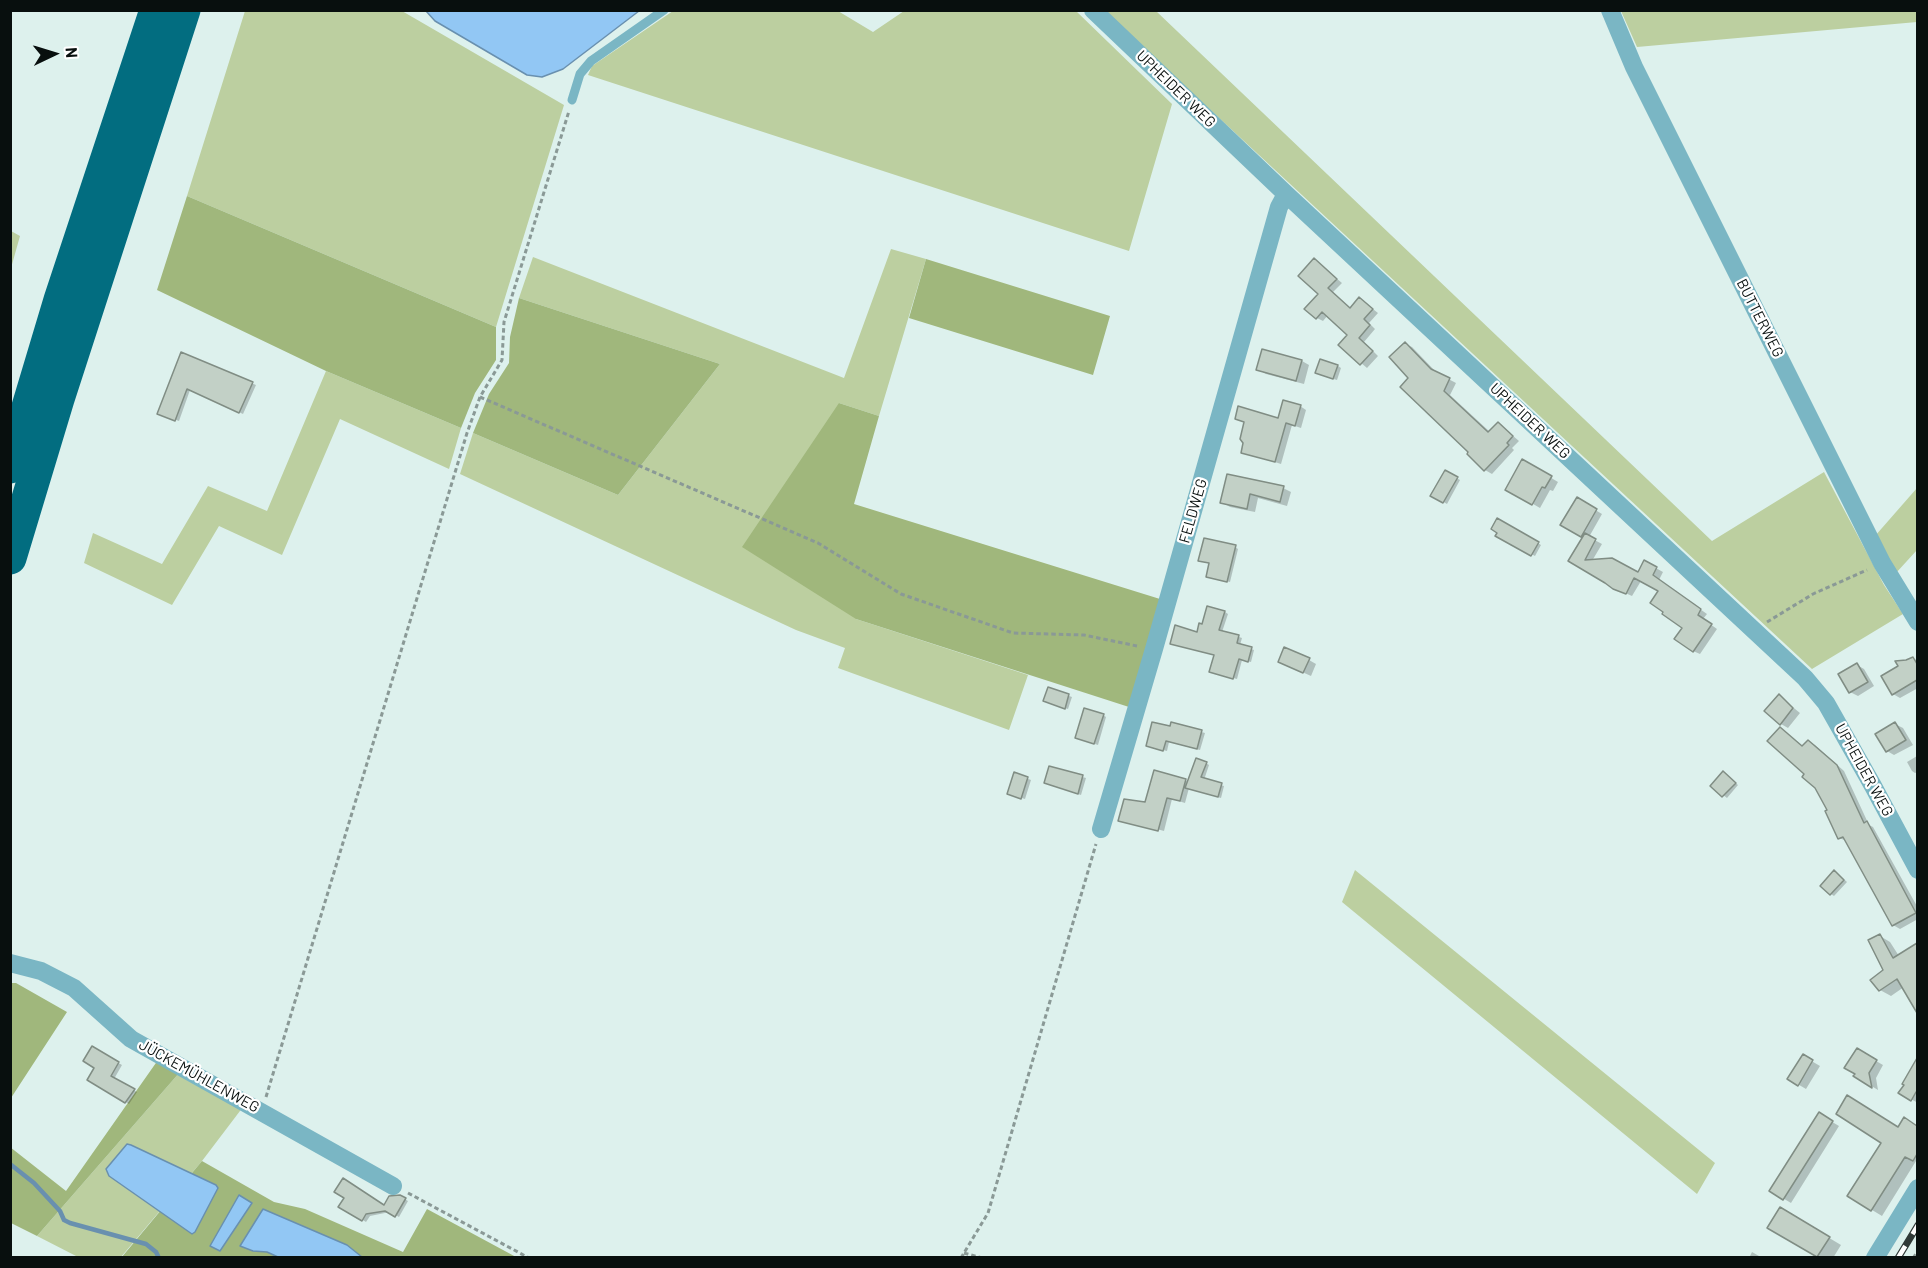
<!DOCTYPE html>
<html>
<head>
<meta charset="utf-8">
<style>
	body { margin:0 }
	#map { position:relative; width:1928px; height:1268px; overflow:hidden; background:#ddf1ed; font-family:Barlow,sans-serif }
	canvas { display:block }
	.frame { position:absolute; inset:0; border:12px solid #080f0e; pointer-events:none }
	.north { position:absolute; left:24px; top:24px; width:60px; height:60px; -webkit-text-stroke:4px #fff; paint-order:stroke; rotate:86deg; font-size:16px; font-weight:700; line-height:24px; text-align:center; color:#080f0e }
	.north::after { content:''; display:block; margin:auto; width:21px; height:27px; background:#080f0e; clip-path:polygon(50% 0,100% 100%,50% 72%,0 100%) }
</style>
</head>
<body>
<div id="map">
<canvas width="1928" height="1268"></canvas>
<div class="frame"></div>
<div class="north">N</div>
</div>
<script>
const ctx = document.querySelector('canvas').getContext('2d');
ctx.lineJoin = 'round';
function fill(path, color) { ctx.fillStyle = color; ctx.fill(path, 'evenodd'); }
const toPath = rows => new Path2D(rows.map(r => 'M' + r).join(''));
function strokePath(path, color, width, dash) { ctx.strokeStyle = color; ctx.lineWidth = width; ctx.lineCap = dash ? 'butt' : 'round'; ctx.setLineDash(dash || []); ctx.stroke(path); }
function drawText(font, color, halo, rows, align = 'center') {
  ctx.font = font + ' Barlow,sans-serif'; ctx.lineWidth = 4.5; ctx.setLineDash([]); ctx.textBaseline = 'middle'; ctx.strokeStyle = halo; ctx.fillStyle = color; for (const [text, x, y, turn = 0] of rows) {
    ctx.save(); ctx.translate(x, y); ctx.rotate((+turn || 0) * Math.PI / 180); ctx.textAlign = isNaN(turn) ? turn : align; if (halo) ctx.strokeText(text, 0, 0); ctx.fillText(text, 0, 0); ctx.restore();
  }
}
fill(toPath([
	[1917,10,1917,22,1637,47,1621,11],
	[245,11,402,11,564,105,496,327,187,196],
	[673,11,838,11,873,32,904,11,1076,11,1172,104,1129,251,588,75,592,66],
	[1104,11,1156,11,1712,541,1824,472,1884,585,1903,614,1812,669],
	[11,231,20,236,11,268],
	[891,249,926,259,879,416,839,403,856,619,1028,675,1009,730,838,668,845,648,796,630,460,474,473,433,618,495,720,364,519,298,533,257,844,378],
	[326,371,461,428,449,469,340,419,282,555,219,526,172,605,84,563,93,533,162,564,208,486,267,511],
	[1917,488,1917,550,1896,573,1875,536],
	[1355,870,1715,1163,1697,1194,1342,902],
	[180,1072,243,1107,202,1161,121,1257,78,1257,37,1236]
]), '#bccfa0');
fill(toPath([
	[187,196,496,327,496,360,475,393,461,428,326,371,157,290],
	[926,259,1110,316,1093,375,909,318],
	[519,298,720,364,618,495,473,433,489,394,509,363,510,337],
	[839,403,879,416,854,504,1160,599,1129,707,856,619,742,547],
	[11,983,16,983,67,1012,11,1098],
	[158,1060,180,1072,37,1236,11,1223,10,1147,66,1191],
	[202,1161,274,1202,305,1209,403,1252,427,1209,516,1257,121,1258]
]), '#a0b77c');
const water = toPath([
	[426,11,639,11,563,69,542,77,527,75,435,21,426,11],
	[127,1144,131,1145,216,1185,218,1188,195,1232,192,1234,109,1176,106,1169,127,1144],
	[239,1195,252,1203,220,1251,210,1246,239,1195],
	[263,1209,347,1245,362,1257,278,1257,267,1252,253,1251,240,1246,263,1209]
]);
fill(water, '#92c7f4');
strokePath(water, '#6990af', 1.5);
fill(toPath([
	[1314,260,1342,283,1333,292,1351,309,1360,299,1378,313,1369,323,1375,329,1364,342,1378,356,1367,368,1340,345,1350,335,1328,315,1323,321,1317,318,1320,293],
	[1405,344,1412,347,1437,373,1456,383,1450,395,1490,432,1498,423,1519,441,1512,448,1514,450,1492,474,1485,470,1410,378],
	[182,354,256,385,243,414,190,390,179,421,162,415],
	[1302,361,1309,365,1304,384,1266,374,1258,369],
	[1338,366,1341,368,1337,380,1320,375],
	[1300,406,1306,410,1301,428,1292,425,1281,464,1243,452,1246,423,1236,418,1279,420],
	[1523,461,1558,482,1553,491,1550,490,1540,508,1507,489],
	[1445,472,1460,480,1447,504,1432,495],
	[1228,475,1283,488,1291,492,1287,506,1258,498,1255,512,1230,507,1222,502],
	[1577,499,1602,514,1589,537,1602,544,1592,561,1638,574,1645,562,1663,572,1659,580,1707,614,1703,619,1717,629,1700,654,1693,651,1684,627,1660,591,1641,581,1632,596,1614,588,1570,560,1584,538,1562,525],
	[1497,520,1541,545,1535,556,1497,536],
	[1235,547,1238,549,1230,582,1211,578,1211,564,1203,562],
	[1225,612,1228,614,1222,632,1239,637,1242,638,1240,645,1254,650,1251,662,1242,660,1237,679,1214,673,1215,655,1198,634,1203,626],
	[1913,658,1918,661,1918,688,1900,698,1893,694,1883,676],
	[1309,660,1316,664,1311,676,1280,662],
	[1857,665,1864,669,1874,686,1858,696,1850,692],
	[1049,689,1072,697,1068,709,1048,703],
	[1779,696,1800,713,1788,728,1781,724],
	[1103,715,1106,717,1098,745,1080,739],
	[1173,724,1205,733,1200,750,1169,742,1167,751,1150,747,1171,728],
	[1895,724,1903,728,1913,745,1894,755,1887,751],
	[1781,729,1804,747,1808,741,1815,745,1844,771,1869,825,1873,827,1918,908,1918,919,1900,929,1893,925,1847,841,1839,838,1829,811],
	[1917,756,1918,772,1915,773,1912,771,1907,762],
	[1206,763,1209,765,1204,780,1224,786,1221,798,1189,788,1185,803,1172,799,1164,831,1124,820,1185,780,1188,782],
	[1050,768,1086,778,1081,795,1049,784],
	[1015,774,1031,780,1025,799,1012,795],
	[1726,775,1738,785,1727,798,1712,786],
	[1838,874,1847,882,1834,896,1831,894],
	[1880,936,1890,942,1899,956,1918,945,1918,1010,1904,987,1891,996,1880,990,1873,980,1885,971],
	[92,1048,122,1065,114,1079,137,1092,129,1104,89,1080,96,1067],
	[1857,1050,1883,1065,1876,1078,1878,1090,1855,1076],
	[1803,1056,1820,1066,1806,1089,1789,1079],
	[1913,1068,1918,1070,1918,1103,1900,1093],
	[1819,1114,1839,1126,1791,1203,1771,1191],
	[1904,1119,1918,1127,1918,1162,1916,1161,1882,1216,1849,1196],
	[399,1196,408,1201,399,1217,390,1212,370,1216,366,1222,340,1206,346,1198,385,1207],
	[1781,1209,1841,1245,1833,1258,1818,1258,1769,1228],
	[1752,1252,1759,1256,1761,1258,1749,1258]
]), '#0003');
strokePath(toPath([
	[10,1164,34,1183,60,1211,64,1220,70,1223,146,1244,156,1252,159,1258]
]), '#6990af', 4.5);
const building = toPath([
	[1314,258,1337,279,1328,288,1350,308,1359,297,1373,309,1364,319,1370,325,1359,338,1373,351,1360,365,1338,345,1347,335,1322,312,1316,319,1304,309,1318,294,1298,276,1314,258],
	[1405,342,1431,369,1450,378,1444,391,1488,432,1498,422,1513,436,1507,443,1509,445,1484,471,1467,454,1468,452,1400,387,1408,378,1389,357,1405,342],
	[1262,349,1302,360,1296,381,1256,370,1262,349],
	[181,352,253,382,239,413,187,389,175,421,157,414,181,352],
	[1320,359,1338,365,1333,379,1315,373,1320,359],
	[1283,400,1301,405,1295,426,1286,423,1275,462,1241,453,1243,443,1240,439,1244,422,1235,419,1238,406,1278,418,1283,400],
	[1522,459,1552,476,1545,488,1542,487,1532,505,1505,490,1522,459],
	[1445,470,1458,477,1443,503,1430,496,1445,470],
	[1227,474,1284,486,1280,502,1250,494,1247,509,1220,503,1227,474],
	[1577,497,1597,509,1581,537,1560,525,1577,497],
	[1497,518,1539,542,1531,556,1495,536,1497,533,1491,529,1497,518],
	[1585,533,1596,539,1585,560,1612,558,1638,572,1644,560,1657,567,1653,575,1701,609,1698,615,1712,624,1693,652,1674,639,1682,628,1662,614,1663,612,1650,603,1658,591,1634,578,1626,594,1613,589,1605,583,1568,561,1585,533],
	[1204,538,1236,545,1227,582,1206,577,1209,563,1198,561,1204,538],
	[1207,606,1225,611,1219,630,1239,635,1237,643,1252,647,1248,662,1239,659,1233,679,1209,672,1214,655,1170,644,1175,625,1197,632,1199,623,1202,624,1207,606],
	[1284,647,1310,658,1303,673,1278,662,1284,647],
	[1913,657,1917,664,1917,680,1892,695,1881,676,1898,666,1895,661,1906,660,1913,657],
	[1857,663,1868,682,1849,693,1838,674,1857,663],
	[1048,687,1069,694,1065,709,1043,701,1048,687],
	[1779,694,1793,708,1780,725,1764,711,1779,694],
	[1084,708,1104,714,1094,744,1075,738,1084,708],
	[1152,722,1170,726,1171,722,1202,730,1197,749,1166,741,1163,751,1146,746,1152,722],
	[1895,722,1906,740,1886,752,1875,734,1895,722],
	[1780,727,1802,746,1808,740,1837,765,1864,823,1867,821,1916,913,1892,926,1843,837,1838,839,1825,811,1827,810,1815,788,1802,777,1804,774,1767,741,1780,727],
	[1196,758,1207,762,1201,777,1222,783,1218,797,1185,788,1196,758],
	[1049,766,1083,775,1078,794,1044,783,1049,766],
	[1154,770,1186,779,1180,801,1167,798,1158,831,1118,821,1124,799,1145,802,1154,770],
	[1723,771,1736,783,1722,797,1710,786,1723,771],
	[1014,772,1028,777,1021,799,1007,794,1014,772],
	[1834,870,1844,880,1830,895,1820,886,1834,870],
	[1880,934,1893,958,1917,943,1917,1013,1897,979,1879,991,1870,980,1883,970,1868,940,1880,934],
	[92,1046,119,1062,111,1076,135,1089,125,1103,87,1080,94,1068,83,1061,92,1046],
	[1857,1048,1877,1060,1869,1073,1872,1088,1853,1076,1855,1074,1844,1068,1857,1048],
	[1803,1054,1813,1060,1798,1086,1787,1079,1803,1054],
	[1917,1058,1917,1093,1916,1092,1911,1101,1898,1093,1904,1085,1902,1084,1917,1058],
	[1847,1095,1898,1127,1904,1117,1917,1126,1917,1154,1913,1161,1905,1157,1871,1211,1847,1196,1881,1143,1836,1114,1847,1095],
	[1819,1112,1833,1121,1783,1200,1769,1191,1819,1112],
	[343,1178,384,1205,389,1196,400,1195,406,1198,395,1217,385,1211,366,1214,362,1221,338,1207,344,1198,334,1192,343,1178],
	[1780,1207,1830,1237,1817,1257,1767,1228,1780,1207]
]);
fill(building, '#c2d0c6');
strokePath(building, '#808d84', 1.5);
strokePath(toPath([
	[480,397,818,543,901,594,1013,633,1084,635,1137,646],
	[1767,622,1813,594,1867,570],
	[266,1097,467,433,480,397,502,360,504,322,569,111],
	[408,1193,529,1258],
	[964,1253,982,1258],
	[961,1258,988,1213,1096,844],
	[1913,1258,1918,1251]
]), '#8a9996', 3, [4.5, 3]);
strokePath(toPath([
	[572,100,580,74,591,61,664,10]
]), '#7ab6c4', 9);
strokePath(toPath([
	[1093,10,1286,194,1805,678,1826,703,1873,786,1918,870],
	[1610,10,1634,67,1882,563,1918,622],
	[1101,829,1154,649,1279,207,1286,194],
	[10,963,41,971,74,988,131,1039,393,1186],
	[1875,1258,1918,1188]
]), '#7ab6c4', 18);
strokePath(toPath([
	[10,467,60,300,156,10],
	[10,558,58,399,184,10]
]), '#026d80', 33);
const rail = toPath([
	[1898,1258,1918,1225]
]);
strokePath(rail, '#303a38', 7);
strokePath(rail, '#fff', 4.5, [14]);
drawText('15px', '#080f0e', '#fff', [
	["UPHEIDER WEG",1176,89,44],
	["BUTTERWEG",1760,318,63],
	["UPHEIDER WEG",1530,421,43],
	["FELDWEG",1193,511,-74],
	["UPHEIDER WEG",1864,770,61],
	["JÜCKEMÜHLENWEG",199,1076,29]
]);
</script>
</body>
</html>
